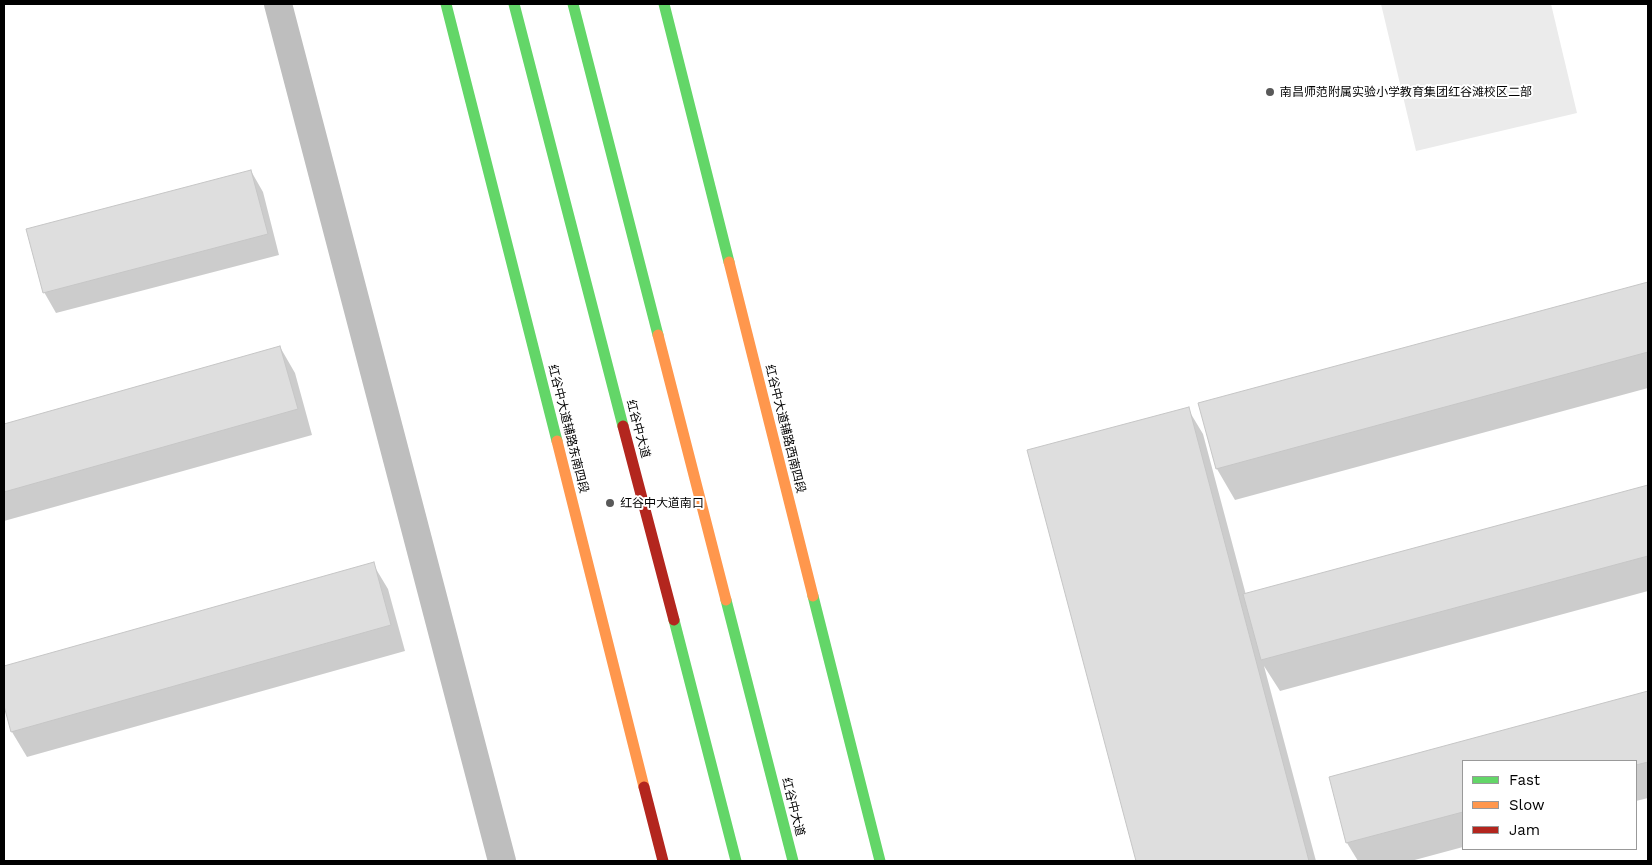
<!DOCTYPE html>
<html>
<head>
<meta charset="utf-8">
<style>
	body { margin:0 }
	#map { position:relative; width:1652px; height:865px; overflow:hidden; background:#fff; font-family:"Work Sans",sans-serif }
	canvas { display:block }
	.frame { position:absolute; inset:0; border:5px solid #000; pointer-events:none }
	.legend { position:absolute; left:1462px; top:760px; width:175px; height:90px; box-sizing:border-box; background:#fff; border:1px solid #999; margin:0; padding:6px 9px; list-style:none; font-size:15px; color:#000 }
	.legend li { display:flex; align-items:center; gap:10px; height:25px }
	.legend b { width:25px; border:1px solid #999 }
</style>
</head>
<body>
<div id="map">
<canvas width="1652" height="865"></canvas>
<div class="frame"></div>
<ul class="legend">
<li><b style="height:6px;background:#63d668"></b>Fast</li>
<li><b style="height:6px;background:#ff974d"></b>Slow</li>
<li><b style="height:6px;background:#b3261e"></b>Jam</li>
</ul>
</div>
<script>
const ctx = document.querySelector('canvas').getContext('2d');
ctx.lineJoin = 'round';
function fill(path, color) { ctx.fillStyle = color; ctx.fill(path, 'evenodd'); }
const toPath = rows => new Path2D(rows.map(r => 'M' + r).join(''));
function strokePath(path, color, width, dash) { ctx.strokeStyle = color; ctx.lineWidth = width; ctx.lineCap = dash ? 'butt' : 'round'; ctx.setLineDash(dash || []); ctx.stroke(path); }
function drawText(font, color, halo, rows, align = 'center') {
  ctx.font = font + ' "Work Sans","Noto Sans SC",sans-serif'; ctx.lineWidth = 4; ctx.setLineDash([]); ctx.textBaseline = 'middle'; ctx.strokeStyle = halo; ctx.fillStyle = color; for (const [text, x, y, turn = 0] of rows) {
    ctx.save(); ctx.translate(x, y); ctx.rotate((+turn || 0) * Math.PI / 180); ctx.textAlign = isNaN(turn) ? turn : align; if (halo) ctx.strokeText(text, 0, 0); ctx.fillText(text, 0, 0); ctx.restore();
  }
}
fill(toPath([
	[1381,4,1551,4,1577,113,1416,151]
]), '#ebebeb');
fill(toPath([
	[251,171,263,192,279,255,56,313,44,292],
	[1648,283,1648,388,1235,500,1217,469,1200,404],
	[280,347,295,373,312,435,4,521,4,425],
	[1188,409,1203,434,1246,595,1648,486,1648,591,1280,691,1264,666,1316,861,1137,861,1029,451],
	[373,564,388,589,405,651,27,757,12,732,4,701,4,667],
	[1648,693,1648,798,1636,801,1636,761,1463,761,1463,847,1411,861,1358,861,1347,843,1330,778]
]), '#0003');
const building = toPath([
	[251,170,268,234,43,293,26,229,251,170],
	[1648,282,1648,352,1216,469,1198,403,1648,282],
	[280,346,298,409,4,492,4,424,280,346],
	[1189,407,1309,861,1136,861,1027,450,1189,407],
	[1648,485,1648,556,1261,660,1243,594,1648,485],
	[374,562,391,625,11,732,4,706,4,666,374,562],
	[1648,691,1648,762,1636,765,1636,761,1463,761,1463,812,1346,843,1329,777,1648,691]
]);
fill(building, '#dedede');
strokePath(building, '#c6c6c6', 1);
strokePath(toPath([
	[278,4,502,861]
]), '#bebebe', 28);
strokePath(toPath([
	[446,4,557,441],
	[514,4,623,426],
	[573,4,658,335],
	[664,4,729,262],
	[813,596,880,861],
	[726,600,793,861],
	[674,620,736,861]
]), '#63d668', 11);
strokePath(toPath([
	[729,262,813,596],
	[658,335,726,600],
	[557,441,644,787]
]), '#ff974d', 11);
strokePath(toPath([
	[623,426,674,620],
	[644,787,663,861]
]), '#b3261e', 11);
for (const [x, y, r, color] of [
	[1270,92,5,"#595959"],
	[610,503,5,"#595959"]
]) { const dot = new Path2D(); dot.arc(x, y, r, 0, 2 * Math.PI); ctx.fillStyle = color; ctx.fill(dot); strokePath(dot, '#fff', 2); }
drawText('12px', '#000', '#fff', [
	["南昌师范附属实验小学教育集团红谷滩校区二部",1280,92],
	["红谷中大道南口",620,503]
], 'left');
drawText('12px', '#000', '#fff', [
	["红谷中大道辅路东南四段",568,429,76],
	["红谷中大道",638,429,75],
	["红谷中大道辅路西南四段",785,429,76],
	["红谷中大道",793,807,76]
]);
</script>
</body>
</html>
